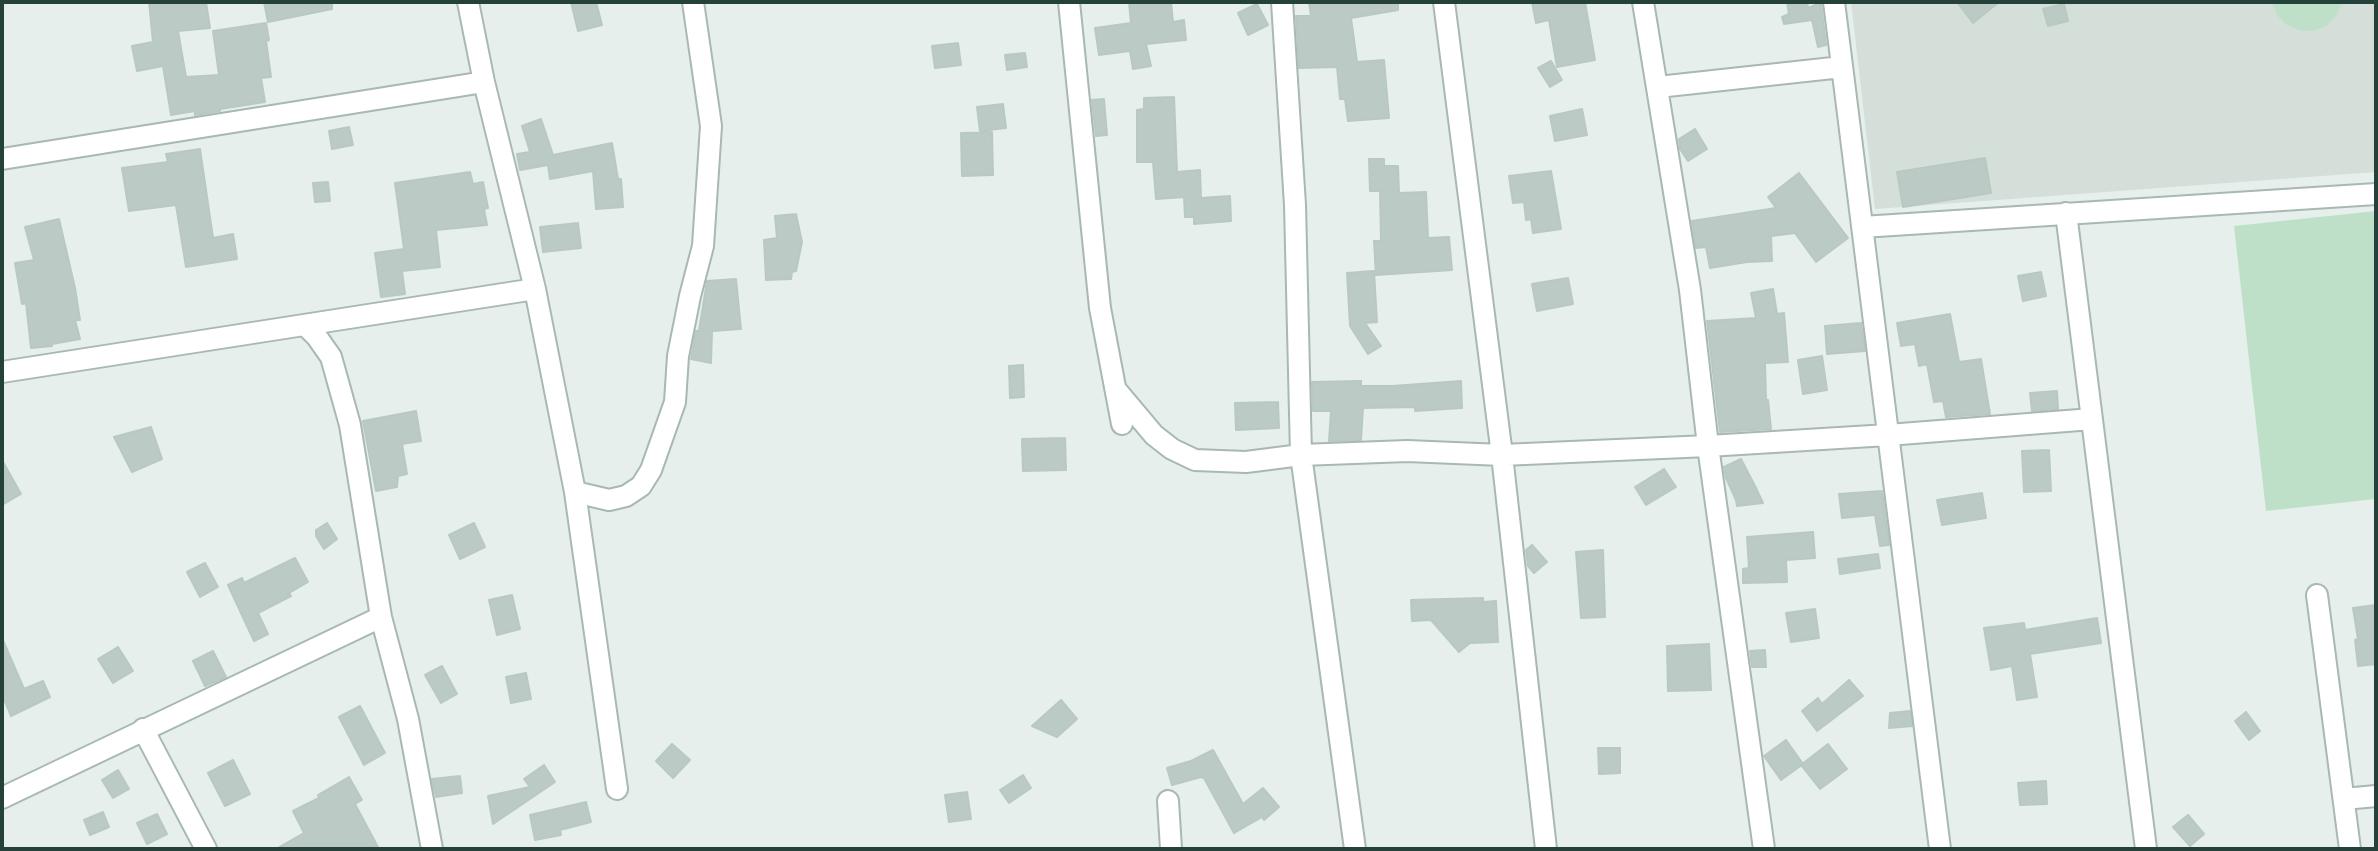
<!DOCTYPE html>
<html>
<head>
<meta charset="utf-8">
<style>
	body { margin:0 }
	#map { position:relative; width:2378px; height:851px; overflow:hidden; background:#e6efeb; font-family:"Alegreya Sans",sans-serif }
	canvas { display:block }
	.frame { position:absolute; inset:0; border:4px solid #24423a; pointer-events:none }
</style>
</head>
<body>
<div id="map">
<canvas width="2378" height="851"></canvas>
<div class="frame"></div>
</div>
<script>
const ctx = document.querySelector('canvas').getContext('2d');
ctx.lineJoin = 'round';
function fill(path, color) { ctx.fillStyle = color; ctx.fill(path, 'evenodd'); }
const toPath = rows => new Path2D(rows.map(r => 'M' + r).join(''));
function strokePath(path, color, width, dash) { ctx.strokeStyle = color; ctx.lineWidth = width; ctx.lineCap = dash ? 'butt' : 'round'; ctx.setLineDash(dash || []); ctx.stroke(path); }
fill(toPath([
	[1851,2,2376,2,2376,172,1875,209]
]), '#d4dfda');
fill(toPath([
	[2272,2,2342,2,2336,16,2326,26,2313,31,2299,30,2287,25,2277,15],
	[2376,211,2376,499,2266,511,2234,226]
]), '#bfe0c8');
const building = toPath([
	[149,2,206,2,210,28,178,31,186,77,219,75,213,31,266,23,269,40,266,41,271,77,261,78,265,102,220,109,220,111,195,115,195,111,171,115,163,66,137,71,132,46,153,42,149,2],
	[264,2,332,2,332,9,268,22,264,2],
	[571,2,596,2,602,25,578,31,571,2],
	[1129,2,1171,2,1173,22,1184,20,1186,40,1146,44,1151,66,1133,69,1130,51,1099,55,1095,28,1131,23,1129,2],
	[1309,2,1398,2,1398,10,1351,18,1357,62,1384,60,1389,118,1348,121,1345,99,1340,99,1337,67,1299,68,1296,16,1311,16,1309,2],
	[1532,2,1585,2,1595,60,1557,67,1549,20,1536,23,1532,2],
	[1787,2,1807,2,1808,8,1821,3,1826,45,1818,47,1812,20,1784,24,1782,17,1789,14,1787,2],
	[1957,2,1999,2,1973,23,1957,2],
	[1257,4,1268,25,1248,35,1238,13,1257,4],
	[2064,4,2068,21,2048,26,2043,9,2064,4],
	[958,43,961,65,935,68,932,46,958,43],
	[1025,53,1027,67,1007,70,1005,55,1025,53],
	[1551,61,1562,80,1550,87,1538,68,1551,61],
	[1174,97,1177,172,1200,170,1201,198,1230,196,1231,221,1194,224,1194,217,1185,217,1184,197,1156,199,1153,162,1137,162,1137,110,1144,109,1144,98,1174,97],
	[1104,99,1107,135,1096,136,1092,100,1104,99],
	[1003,104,1006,128,980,131,977,107,1003,104],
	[1582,109,1587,135,1555,141,1550,116,1582,109],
	[541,119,553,155,612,143,618,179,621,179,623,207,596,209,593,171,550,179,548,165,520,170,517,154,530,152,522,126,541,119],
	[349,127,353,145,332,149,329,131,349,127],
	[1695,129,1707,149,1688,161,1680,149,1679,139,1695,129],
	[992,132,993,175,962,176,961,133,992,132],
	[200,149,213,238,233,234,237,259,186,267,176,205,129,211,122,168,168,162,166,154,200,149],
	[1985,158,1991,193,1903,207,1897,172,1985,158],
	[1369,159,1384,159,1384,166,1398,166,1399,193,1426,192,1428,238,1449,237,1452,270,1376,275,1374,241,1381,241,1380,191,1370,191,1369,159],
	[1551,171,1561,229,1533,233,1531,219,1526,220,1524,202,1513,203,1509,176,1551,171],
	[470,172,473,184,483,182,488,208,484,209,487,225,436,230,440,267,402,271,405,294,381,297,375,253,404,249,395,183,470,172],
	[1799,173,1848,238,1816,262,1795,233,1771,236,1772,261,1747,262,1710,268,1706,247,1696,248,1692,221,1776,208,1768,197,1799,173],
	[328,182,330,201,315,202,313,183,328,182],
	[796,214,802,242,796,271,792,272,791,279,766,280,764,240,777,238,775,216,796,214],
	[59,219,75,288,80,320,75,320,80,339,52,344,52,346,31,348,26,303,22,304,15,263,34,260,25,227,59,219],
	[578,223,581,248,543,252,540,227,578,223],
	[1374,271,1377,322,1365,323,1381,346,1368,354,1350,326,1347,273,1374,271],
	[2041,272,2046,296,2023,301,2018,276,2041,272],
	[1568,278,1573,304,1537,311,1532,284,1568,278],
	[736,279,741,329,712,331,711,363,691,359,696,331,699,331,707,281,736,279],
	[1773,289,1777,314,1784,313,1788,362,1765,363,1766,400,1768,400,1771,429,1720,432,1707,321,1756,318,1751,293,1773,289],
	[1950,314,1959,362,1981,359,1990,414,1946,417,1943,401,1934,402,1927,364,1919,366,1915,344,1901,346,1897,323,1950,314],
	[1861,323,1865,351,1827,354,1825,326,1861,323],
	[1822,356,1827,390,1803,394,1798,360,1822,356],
	[1023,365,1024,397,1010,398,1009,366,1023,365],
	[1361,381,1361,386,1392,386,1461,381,1462,408,1415,411,1415,407,1363,408,1361,440,1329,441,1331,411,1313,411,1312,382,1361,381],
	[2057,391,2058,409,2032,411,2030,393,2057,391],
	[1278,402,1279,428,1236,430,1235,403,1278,402],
	[416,411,421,441,402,444,407,474,398,476,397,487,376,491,363,421,416,411],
	[151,427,162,459,132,472,114,437,151,427],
	[1065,438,1066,470,1023,471,1022,439,1065,438],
	[2049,450,2051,491,2024,492,2022,451,2049,450],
	[1741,459,1755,486,1763,503,1737,506,1736,500,1726,478,1724,467,1741,459],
	[2,460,21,494,2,505,2,460],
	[1664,469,1676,487,1646,505,1635,487,1664,469],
	[1882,491,1889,545,1880,546,1875,515,1842,518,1839,494,1882,491],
	[1982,493,1986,518,1942,525,1937,500,1982,493],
	[327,523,337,539,324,549,316,536,316,530,327,523],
	[474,523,485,547,460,559,449,535,474,523],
	[1813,532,1815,558,1786,560,1787,582,1743,583,1743,569,1749,568,1747,537,1813,532],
	[1532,545,1547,562,1534,573,1528,566,1526,550,1532,545],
	[1603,550,1605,617,1581,618,1576,552,1603,550],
	[1878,554,1880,568,1840,574,1838,559,1878,554],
	[295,558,308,582,289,593,291,596,258,613,268,634,254,641,228,585,242,578,244,583,295,558],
	[205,563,218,587,200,597,187,572,205,563],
	[512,595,520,629,497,635,489,600,512,595],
	[1483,598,1483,602,1496,601,1498,642,1470,643,1459,652,1431,620,1412,621,1411,600,1483,598],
	[2376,605,2376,664,2358,666,2355,640,2358,639,2353,608,2376,605],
	[1815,609,1819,638,1791,642,1786,613,1815,609],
	[2097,618,2101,643,2030,654,2037,697,2017,700,2012,666,1991,670,1984,628,2024,623,2025,630,2097,618],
	[2,638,24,689,43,681,50,697,11,716,2,694,2,638],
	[1709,644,1711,690,1668,691,1667,646,1709,644],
	[118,647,133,671,113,683,98,659,118,647],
	[1765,650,1766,667,1752,667,1750,651,1765,650],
	[213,651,226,677,205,686,193,661,213,651],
	[442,666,457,694,441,703,425,675,442,666],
	[526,673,531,699,511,703,506,677,526,673],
	[1849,680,1863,696,1817,731,1802,711,1818,698,1822,704,1849,680],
	[1061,700,1077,719,1057,737,1032,726,1061,700],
	[360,706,385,753,364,765,339,717,360,706],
	[1910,711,1912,726,1889,728,1890,713,1910,711],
	[2246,712,2260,731,2249,740,2235,721,2246,712],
	[1786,740,1803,764,1781,780,1764,756,1786,740],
	[672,744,690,760,673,778,656,761,672,744],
	[1828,744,1847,769,1820,789,1801,765,1828,744],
	[1598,748,1620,748,1620,773,1599,774,1598,748],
	[1213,750,1243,804,1263,788,1279,807,1264,820,1262,817,1234,833,1204,778,1201,777,1172,785,1167,768,1191,761,1213,750],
	[233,760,250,794,225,806,208,773,233,760],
	[544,765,555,782,493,824,488,796,530,787,524,779,544,765],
	[118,770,129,789,113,798,102,780,118,770],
	[1023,775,1031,788,1009,803,1000,790,1023,775],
	[460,776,462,793,436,797,432,779,460,776],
	[349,777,362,800,355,804,379,849,276,849,304,833,293,811,319,798,318,795,349,777],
	[2046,781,2047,804,2020,805,2018,783,2046,781],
	[967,792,971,819,949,822,945,795,967,792],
	[586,802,591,822,560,830,561,835,535,840,530,815,586,802],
	[103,812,109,827,90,835,84,820,103,812],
	[157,814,167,834,147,844,137,823,157,814],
	[2188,815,2204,834,2190,846,2173,827,2188,815]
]);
fill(building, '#bbcac4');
strokePath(building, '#b8c9c2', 2);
const minor = toPath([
	[468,2,484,82,535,289,575,492,617,789],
	[1069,2,1100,308,1122,424],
	[1282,2,1295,205,1301,455,1355,849],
	[1444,2,1502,455,1546,849],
	[1643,2,1690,290,1708,446,1764,849],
	[1834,2,1940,849],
	[1658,87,1842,67],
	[2,159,484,82],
	[2066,213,2146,849],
	[1862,227,2376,194],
	[305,325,317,337,331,357,350,425,381,617,408,719,432,849],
	[2,372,535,289],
	[1117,391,1154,435,1172,449,1195,460,1246,462,1301,455,1407,451,1502,455,1708,446,1888,435,2092,419],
	[575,492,609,500,626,496,641,486,651,470,675,402,678,356,690,296,703,246,711,126,693,2],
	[2317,595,2350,849],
	[143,729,206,849],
	[2,798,381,617],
	[2344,799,2376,796],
	[1168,801,1171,849]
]);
strokePath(minor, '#a8b8b2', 24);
strokePath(minor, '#fff', 20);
</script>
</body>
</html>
